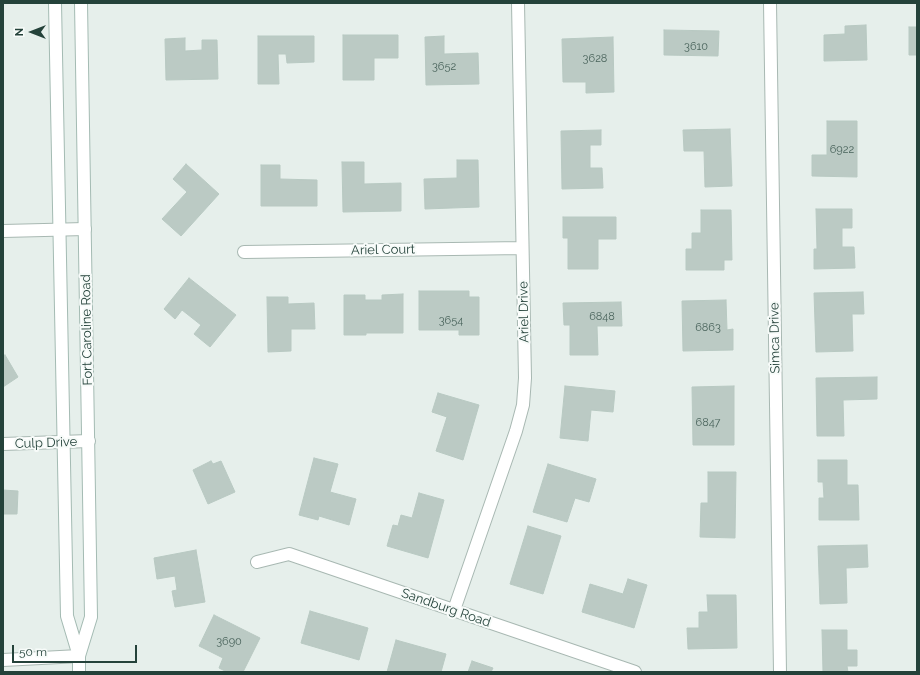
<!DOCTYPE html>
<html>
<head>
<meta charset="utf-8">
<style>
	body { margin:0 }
	#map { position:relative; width:920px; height:675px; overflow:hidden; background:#e6efeb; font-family:Raleway,sans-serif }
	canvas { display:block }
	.frame { position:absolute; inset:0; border:4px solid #24423a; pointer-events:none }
	.north { position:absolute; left:12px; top:12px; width:40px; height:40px; -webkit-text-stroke:3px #f7fbf9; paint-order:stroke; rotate:270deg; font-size:11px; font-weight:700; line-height:16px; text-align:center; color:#24423a }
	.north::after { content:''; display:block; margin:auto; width:14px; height:18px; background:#24423a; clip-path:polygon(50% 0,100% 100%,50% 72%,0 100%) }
	.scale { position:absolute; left:12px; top:645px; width:125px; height:18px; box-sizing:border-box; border:2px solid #24423a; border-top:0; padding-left:5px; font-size:12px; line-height:14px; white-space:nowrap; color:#24423a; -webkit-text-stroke:3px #f7fbf9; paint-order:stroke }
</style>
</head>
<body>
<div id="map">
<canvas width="920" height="675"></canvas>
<div class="frame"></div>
<div class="north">N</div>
<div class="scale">50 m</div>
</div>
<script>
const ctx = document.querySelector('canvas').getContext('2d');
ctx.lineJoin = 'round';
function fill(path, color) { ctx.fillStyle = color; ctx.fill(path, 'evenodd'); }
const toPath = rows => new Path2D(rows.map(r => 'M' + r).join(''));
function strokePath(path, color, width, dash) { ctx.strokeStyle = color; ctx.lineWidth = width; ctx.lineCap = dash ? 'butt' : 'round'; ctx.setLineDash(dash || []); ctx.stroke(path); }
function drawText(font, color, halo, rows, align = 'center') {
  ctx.font = font + ' Raleway,sans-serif'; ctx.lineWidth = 4; ctx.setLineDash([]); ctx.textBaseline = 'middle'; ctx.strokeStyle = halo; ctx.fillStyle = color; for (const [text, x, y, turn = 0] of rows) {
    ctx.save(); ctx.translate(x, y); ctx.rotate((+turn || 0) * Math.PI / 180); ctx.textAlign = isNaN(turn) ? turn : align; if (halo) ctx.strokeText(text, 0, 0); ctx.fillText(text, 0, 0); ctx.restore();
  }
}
const building = toPath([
	[866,25,867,60,824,61,824,35,845,34,845,26,866,25],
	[909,27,917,27,917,55,909,55,909,27],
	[664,30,719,31,718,56,664,55,664,30],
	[343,35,398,35,398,58,374,58,374,80,343,80,343,35],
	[258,36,314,36,314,62,287,63,286,54,278,54,279,84,258,84,258,36],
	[444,36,444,54,478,53,479,84,426,85,425,37,444,36],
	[613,37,614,92,586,93,586,82,563,82,562,39,613,37],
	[185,38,185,51,202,50,202,40,217,40,218,79,166,80,165,39,185,38],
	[827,121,857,121,857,177,812,176,812,155,827,155,827,121],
	[730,129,732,186,705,187,704,151,684,151,683,130,730,129],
	[601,130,601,145,590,145,590,168,602,168,603,188,562,189,561,131,601,130],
	[457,160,478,160,479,207,425,209,424,179,457,178,457,160],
	[342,162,364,162,364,184,401,183,401,211,343,212,342,162],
	[186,164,219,194,181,236,162,219,187,192,173,179,186,164],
	[261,165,280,165,280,179,317,180,317,206,261,206,261,165],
	[816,209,852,209,852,228,842,228,842,247,854,247,855,268,814,269,814,249,817,249,816,209],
	[701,210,731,210,732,260,724,260,724,270,686,270,686,249,692,249,692,233,701,233,701,210],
	[563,217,616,217,616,239,598,239,598,269,568,269,568,238,563,238,563,217],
	[189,278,236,315,210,347,194,334,201,325,182,310,175,319,164,309,189,278],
	[419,291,469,291,469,297,479,297,479,335,459,335,459,330,419,330,419,291],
	[863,292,864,314,852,314,853,351,816,352,814,293,863,292],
	[403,294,403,333,366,333,366,335,344,335,344,295,365,295,365,300,382,300,382,295,403,294],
	[267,297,288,297,288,304,314,303,315,329,291,329,291,351,268,352,267,297],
	[726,300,727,330,733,329,733,350,683,351,682,301,726,300],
	[621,302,622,326,597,326,598,355,570,355,570,325,564,325,563,303,621,302],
	[5,355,18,377,3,387,3,356,5,355],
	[877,377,877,399,843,400,844,436,817,436,816,378,877,377],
	[565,386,615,391,613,412,591,410,588,441,560,438,565,386],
	[734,386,734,445,693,445,692,387,734,386],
	[438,393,479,405,463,460,436,451,447,417,432,412,438,393],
	[314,458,338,464,330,492,356,499,349,525,319,516,318,520,299,515,314,458],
	[818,460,847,460,847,485,858,485,859,520,819,520,819,498,824,498,823,482,818,482,818,460],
	[211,461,213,464,221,461,235,492,208,504,193,470,211,461],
	[548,464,596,479,589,502,575,498,567,522,533,512,548,464],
	[708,472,736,472,735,538,700,537,701,503,708,503,708,472],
	[3,490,18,491,17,514,3,514,3,490],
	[419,493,444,500,428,558,387,546,393,525,398,526,401,515,412,518,419,493],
	[528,526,561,536,543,594,510,584,528,526],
	[867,545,868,567,846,568,847,603,820,604,818,546,867,545],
	[196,550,205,602,175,607,172,591,177,590,175,576,157,579,154,558,196,550],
	[628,579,647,585,634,628,582,612,590,584,623,594,628,579],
	[707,595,736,595,737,648,688,649,687,628,699,628,699,612,708,612,707,595],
	[310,611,368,628,359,660,301,643,310,611],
	[214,615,260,638,243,672,227,672,219,668,223,658,199,646,214,615],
	[822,630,847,630,847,650,857,650,857,666,847,666,848,672,823,672,822,630],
	[396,640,446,654,441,672,387,672,396,640],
	[472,661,493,668,491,672,468,672,472,661]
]);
fill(building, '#bbcac4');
strokePath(building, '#b8c9c2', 1);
const street = toPath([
	[770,3,780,672],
	[3,231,85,229],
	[244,252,522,248],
	[3,444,89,441],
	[257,562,289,554,635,672],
	[454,610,516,431,523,405,525,378,518,3],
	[3,660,79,656]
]);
const secondary = toPath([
	[55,3,67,616,79,656,79,672],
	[79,656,91,617,81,3]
]);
strokePath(street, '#a8b8b2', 14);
strokePath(secondary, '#a4bbb3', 14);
strokePath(street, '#fff', 12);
strokePath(secondary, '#fff', 12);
drawText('11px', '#4a645c', null, [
	["3610",696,47],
	["3628",595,59],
	["3652",444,67],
	["6922",842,150],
	["6848",602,317],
	["3654",451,321],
	["6863",708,328],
	["6847",708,423],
	["3690",229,642]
]);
drawText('13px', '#24423a', '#f7fbf9', [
	["Ariel Court",383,250,-1],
	["Ariel Drive",524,312,-91],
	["Fort Caroline Road",87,330,-91],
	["Simca Drive",775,338,-91],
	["Culp Drive",46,443,-2],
	["Sandburg Road",446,608,19]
]);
</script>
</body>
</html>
